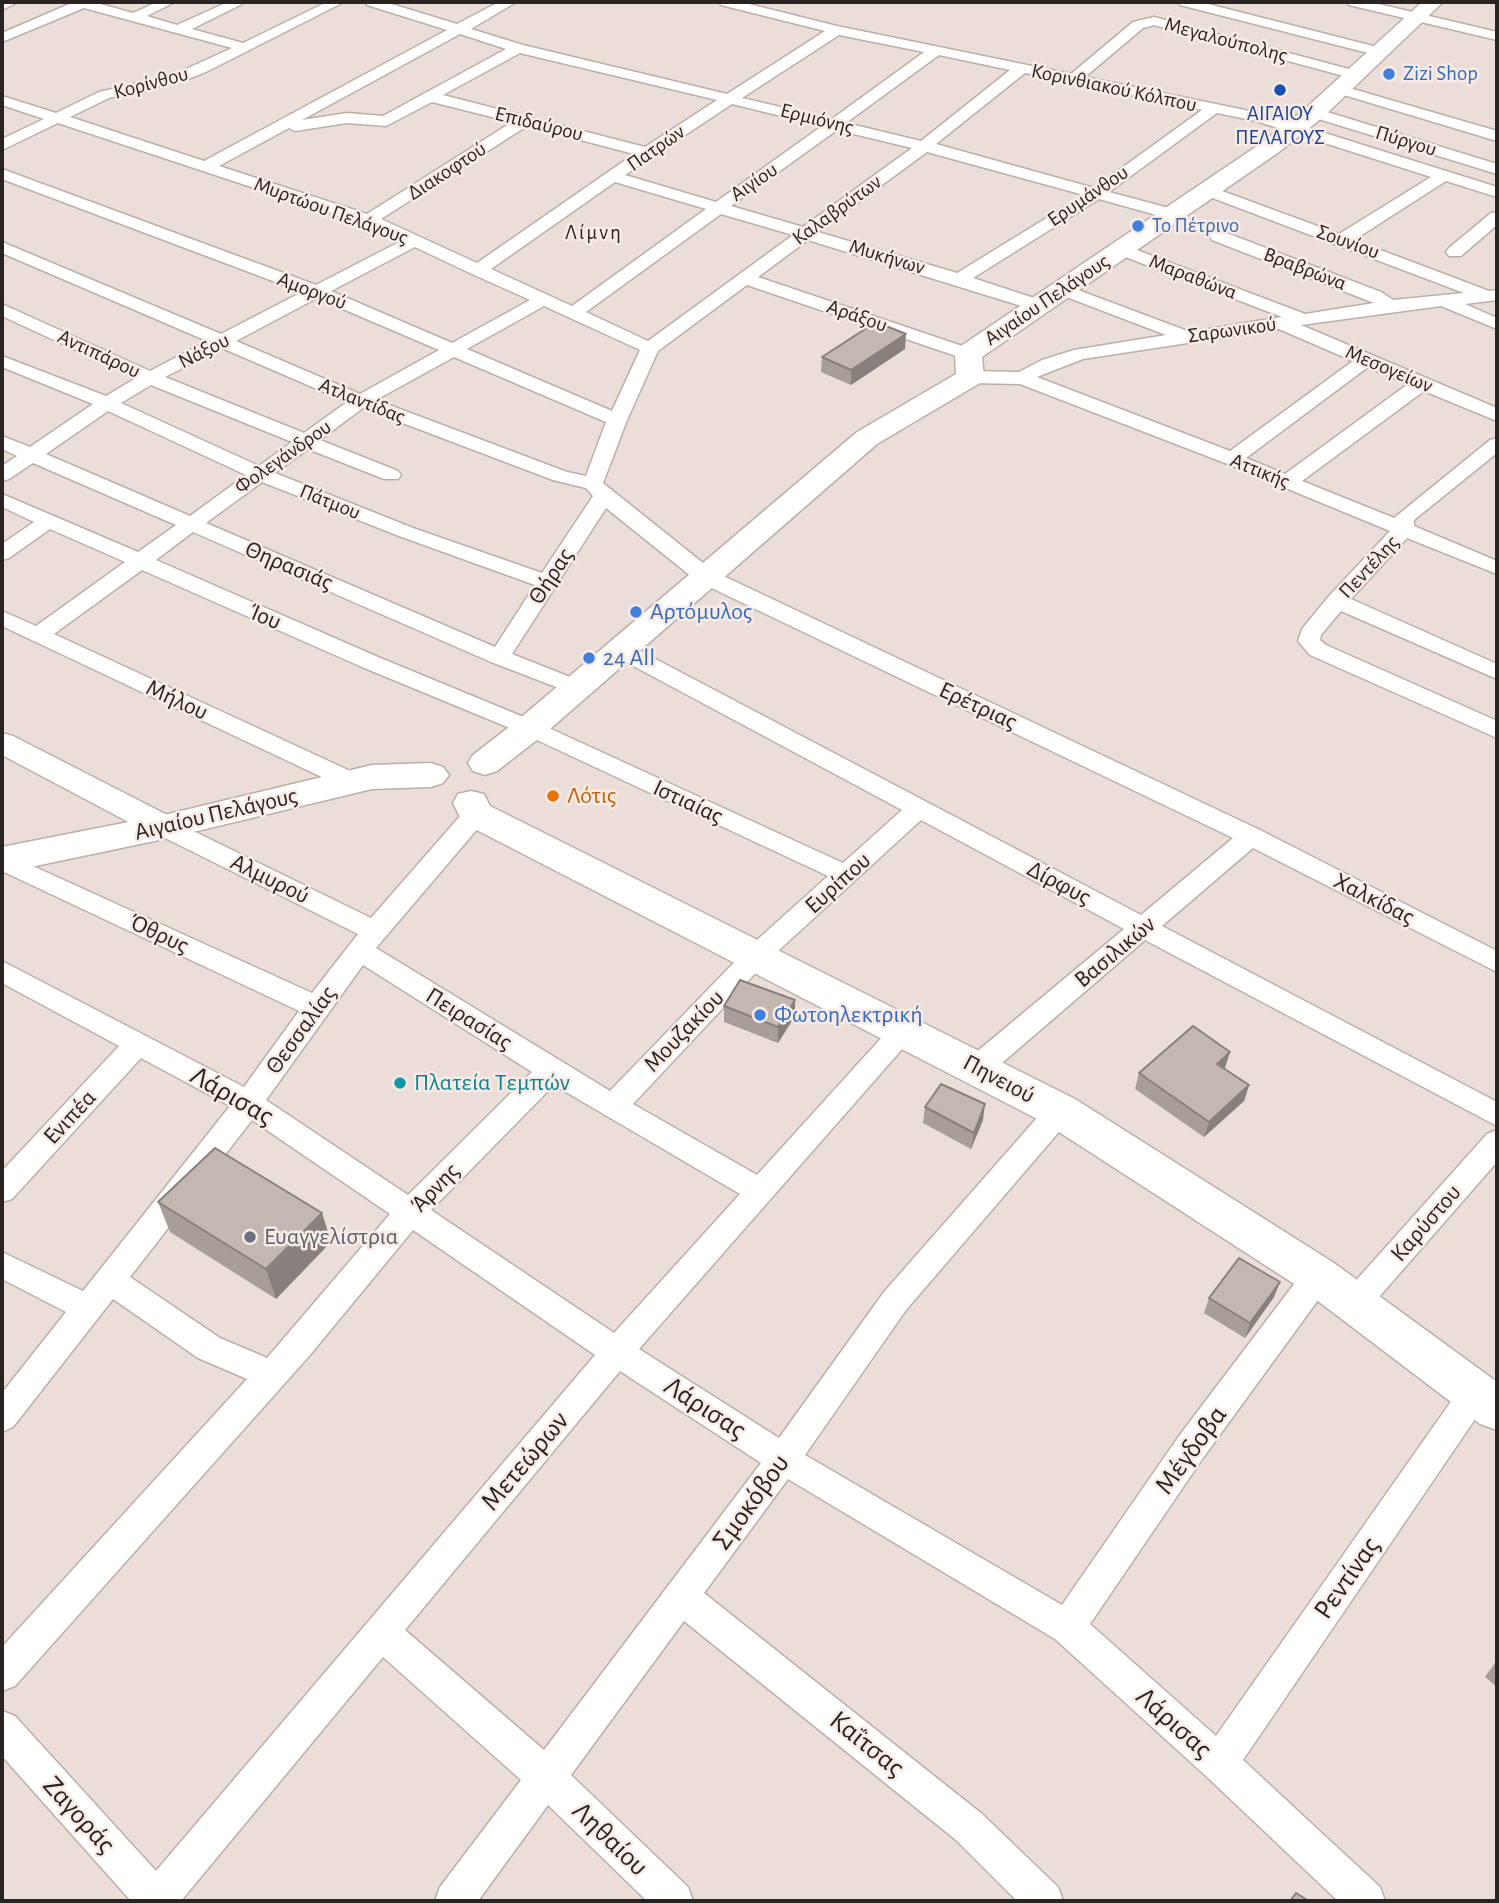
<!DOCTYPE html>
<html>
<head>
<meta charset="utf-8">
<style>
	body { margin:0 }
	#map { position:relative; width:1499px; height:1903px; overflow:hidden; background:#ebded8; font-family:"Alegreya Sans",sans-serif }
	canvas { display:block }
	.frame { position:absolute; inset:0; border:4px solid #292422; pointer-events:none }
</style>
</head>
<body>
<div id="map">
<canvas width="1499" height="1903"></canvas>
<div class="frame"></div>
</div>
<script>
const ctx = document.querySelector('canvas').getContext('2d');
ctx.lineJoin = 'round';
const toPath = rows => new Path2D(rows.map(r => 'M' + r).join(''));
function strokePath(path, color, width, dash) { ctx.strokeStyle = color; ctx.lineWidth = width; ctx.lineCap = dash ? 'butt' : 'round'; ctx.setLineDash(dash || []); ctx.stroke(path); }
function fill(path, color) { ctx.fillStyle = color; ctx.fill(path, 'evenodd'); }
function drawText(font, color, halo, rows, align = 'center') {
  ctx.font = font + ' "Alegreya Sans",sans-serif'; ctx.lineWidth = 5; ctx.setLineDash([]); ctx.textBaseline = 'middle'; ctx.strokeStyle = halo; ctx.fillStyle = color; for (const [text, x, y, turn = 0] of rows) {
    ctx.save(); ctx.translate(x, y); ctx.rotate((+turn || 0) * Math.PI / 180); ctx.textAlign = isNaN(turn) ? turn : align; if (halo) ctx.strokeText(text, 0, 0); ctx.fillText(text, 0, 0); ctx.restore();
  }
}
const minor = toPath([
	[2,2,18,2,2,10,2,2],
	[74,2,93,2,133,13,157,2,175,2,147,16,177,25,228,2,246,2,192,29,243,43,327,2,344,2,206,72,185,80,109,98,70,117,204,161,447,30,367,5,365,2,385,2,457,24,499,2,516,2,471,29,523,45,727,94,825,31,721,5,719,2,741,2,837,26,1071,74,1133,22,1154,17,1360,72,1362,75,1355,79,1154,25,1143,28,1085,77,1264,114,1497,187,1497,197,1446,181,1354,240,1489,291,1497,290,1497,300,1465,304,1497,318,1497,329,1441,306,1301,325,1497,408,1497,421,1424,391,1302,481,1394,518,1490,440,1497,438,1497,453,1414,520,1414,526,1497,561,1497,574,1407,538,1351,599,1497,664,1497,679,1341,611,1321,635,1320,640,1326,645,1497,721,1497,738,1310,655,1298,641,1302,629,1329,596,1390,531,1225,463,1020,384,970,383,961,377,970,371,1019,372,1042,360,1074,350,1166,335,1056,293,1053,289,1056,285,1062,284,1190,332,1282,317,1115,253,1113,249,1121,244,1305,314,1374,303,1212,240,1210,236,1212,232,1224,232,1381,292,1393,300,1464,293,1202,194,1200,191,1202,188,1214,188,1339,234,1431,177,1256,121,1217,113,1109,192,1180,211,1182,215,1180,219,1174,220,1099,199,973,278,1043,301,1046,305,1043,309,1031,309,808,240,758,277,974,350,977,354,974,358,962,358,747,285,658,351,627,420,603,483,713,571,1260,830,1497,951,1497,972,1253,848,1162,926,1497,1102,1497,1126,1145,940,988,1075,978,1078,968,1075,964,1067,968,1059,1124,929,921,820,765,963,633,1104,757,1175,894,1024,904,1021,914,1024,918,1031,639,1349,779,1438,884,1292,1050,1103,1060,1100,1070,1103,1074,1111,1070,1119,906,1310,805,1455,1062,1605,1179,1436,1307,1267,1318,1263,1329,1267,1333,1276,1329,1285,1203,1458,1090,1624,1216,1736,1464,1383,1475,1379,1486,1383,1491,1393,1486,1403,1243,1760,1380,1887,1385,1901,1338,1901,1206,1776,1055,1639,788,1479,704,1593,982,1814,1058,1887,1063,1901,1017,1901,956,1840,684,1621,571,1775,688,1887,693,1901,647,1901,548,1805,478,1901,435,1901,440,1887,521,1780,383,1657,181,1901,131,1901,2,1756,2,1711,15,1716,156,1871,595,1355,413,1230,310,1355,15,1686,2,1691,2,1647,247,1379,198,1358,113,1299,13,1427,2,1432,2,1393,66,1312,2,1279,2,1252,83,1291,230,1106,141,1058,12,1199,2,1202,2,1171,119,1046,2,983,2,961,244,1087,299,1011,2,871,2,852,312,993,358,934,155,833,152,827,155,821,164,819,173,821,371,918,467,808,476,806,485,808,488,814,485,820,376,948,610,1091,747,949,828,876,522,733,362,667,142,570,54,634,361,776,365,782,361,788,353,790,345,788,2,626,2,611,36,626,125,562,50,529,9,558,2,560,2,544,34,522,2,507,2,494,138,552,176,525,33,463,9,479,2,481,2,466,17,456,2,449,2,436,30,447,93,404,2,367,2,356,106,396,136,378,2,316,2,304,150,371,207,341,2,253,2,242,221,334,302,292,2,179,2,169,316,285,401,241,363,224,58,123,2,150,2,139,44,119,2,105,2,96,56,113,99,92,175,74,232,48,84,8,2,42,2,33,74,2],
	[460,34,506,49,383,116,347,113,302,120,460,34],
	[839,35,924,52,832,119,742,98,839,35],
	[520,53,717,100,645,147,443,95,520,53],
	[939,55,1010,70,921,141,846,123,939,55],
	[1025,73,1074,83,1202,110,1094,188,936,144,1025,73],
	[432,102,512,122,367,214,219,166,289,128,295,131,347,123,386,126,432,102],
	[732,104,822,126,716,202,625,175,732,104],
	[527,126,634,154,477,263,381,219,527,126],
	[837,130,912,148,803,227,731,206,837,130],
	[927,152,1084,195,957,273,818,232,927,152],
	[615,182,706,209,572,306,491,269,615,182],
	[721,214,793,235,648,341,586,312,721,214],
	[415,247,472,274,530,300,452,343,331,291,415,247],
	[317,298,439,350,360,394,236,341,317,298],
	[544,306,640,350,612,411,467,349,544,306],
	[1279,329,1353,361,1230,451,1037,377,1083,359,1279,329],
	[222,348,347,402,304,433,165,377,222,348],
	[454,357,606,422,586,476,567,472,376,400,454,357],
	[1368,367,1408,384,1285,474,1246,458,1368,367],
	[151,385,292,442,259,466,121,403,151,385],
	[363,408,553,480,586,488,593,496,542,573,413,528,275,473,308,449,384,479,398,479,401,475,398,471,320,440,363,408],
	[108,411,246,475,190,516,46,454,108,411],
	[262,482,399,536,535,585,495,647,206,523,262,482],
	[606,508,697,581,1233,838,1141,915,629,645,613,645,610,650,613,655,902,810,843,863,538,723,378,657,156,560,193,532,491,662,577,695,585,693,588,688,585,683,512,654,606,508],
	[363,965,532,1072,408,1195,266,1100,363,965],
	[554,1085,740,1194,614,1333,431,1210,554,1085],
	[252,1120,390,1214,267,1358,220,1338,130,1277,252,1120],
	[620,1371,761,1463,544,1750,405,1630,620,1371],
	[1178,2,1200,2,1385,49,1387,52,1380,56,1180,5,1178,2],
	[1347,2,1370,2,1497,32,1497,40,1349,5,1347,2],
	[1339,85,1497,131,1497,141,1334,92,1332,89,1339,85],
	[1314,108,1497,164,1497,174,1309,116,1306,113,1309,110,1314,108],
	[1497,212,1497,225,1461,256,1449,256,1446,252,1449,248,1491,213,1497,212],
	[1497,1130,1497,1162,1365,1313,1354,1317,1343,1313,1339,1304,1343,1295,1487,1134,1497,1130]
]);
const tertiary = toPath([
	[2,733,13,736,175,819,180,827,175,835,164,838,153,835,2,755,2,733]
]);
const secondary = toPath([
	[1422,2,1443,2,1322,118,1279,152,982,357,984,377,980,383,877,444,542,736,497,771,485,775,473,771,468,763,473,755,518,720,857,432,956,374,955,354,958,348,1263,142,1306,108,1422,2],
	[431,763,443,767,449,775,443,783,431,787,372,789,164,839,2,873,2,847,164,815,372,765,431,763],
	[471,791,484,794,490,806,1075,1099,1334,1263,1497,1382,1497,1430,1480,1424,1302,1289,1045,1123,463,823,453,803,458,794,471,791]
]);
strokePath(minor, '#bbafa9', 3);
strokePath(tertiary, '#bbafa9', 3);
strokePath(secondary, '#bbafa9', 3);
fill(minor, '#fff');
fill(tertiary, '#fff');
fill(secondary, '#fff');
fill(toPath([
	[905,349,851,385,821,372,822,357],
	[724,1006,795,1016,778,1043,724,1022],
	[1225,1068,1224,1069,1249,1085,1244,1101,1204,1137,1135,1089,1139,1073],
	[925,1107,983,1120,971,1149,923,1123],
	[158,1202,322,1213,331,1242,276,1299,170,1232],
	[1274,1297,1245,1338,1204,1313,1209,1298],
	[1497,1660,1497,1687,1485,1677]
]), '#a89d99');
fill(toPath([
	[906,334,905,349,851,385,851,370],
	[795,1000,795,1016,778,1043,778,1027],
	[1230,1052,1225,1068,1212,1079,1217,1064],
	[1249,1085,1244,1101,1204,1137,1209,1122],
	[985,1104,983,1120,971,1149,974,1133],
	[322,1213,331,1242,276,1299,266,1269],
	[1280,1282,1274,1297,1245,1338,1250,1323]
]), '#88807d');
const building = toPath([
	[876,322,906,334,851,370,822,357,876,322],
	[740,980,795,1000,778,1027,724,1006,740,980],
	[1193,1026,1230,1052,1217,1064,1249,1085,1209,1122,1139,1073,1193,1026],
	[941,1084,985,1104,974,1133,925,1107,941,1084],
	[215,1148,322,1213,266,1269,158,1202,215,1148],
	[1239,1258,1280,1282,1250,1323,1209,1298,1239,1258],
	[1296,1893,1309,1901,1290,1901,1296,1893]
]);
fill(building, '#c3b7b2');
strokePath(building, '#88807d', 2);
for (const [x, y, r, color] of [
	[1389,74,7,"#3f7fe0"],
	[1280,90,7,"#1a4fb4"],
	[1138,226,7,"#3f7fe0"],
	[636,612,7,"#3f7fe0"],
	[589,658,7,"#3f7fe0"],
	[553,796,7,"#e8710a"],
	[760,1015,7,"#3f7fe0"],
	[400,1083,7,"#0f9aa8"],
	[250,1237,7,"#6b7280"]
]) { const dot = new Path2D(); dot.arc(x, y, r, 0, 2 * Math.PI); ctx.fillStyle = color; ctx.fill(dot); strokePath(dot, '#f8ebe5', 2.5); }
drawText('21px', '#292422', '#f8ebe5', [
	["Μεγαλούπολης",1226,40,15],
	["Κορίνθου",151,83,-15],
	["Κορινθιακού Κόλπου",1114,88,12],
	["Ερμιόνης",817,119,14],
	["Επιδαύρου",539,124,14],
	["Πύργου",1406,141,17],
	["Πατρών",656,148,-35],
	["Διακοφτού",447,171,-33],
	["Αιγίου",754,182,-34],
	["Ερυμάνθου",1088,196,-34],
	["Καλαβρύτων",837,210,-36],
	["Μυρτώου Πελάγους",331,211,20],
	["Σουνίου",1348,242,20],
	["Μυκήνων",887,257,17],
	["Βραβρώνα",1305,269,21],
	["Μαραθώνα",1193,277,21],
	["Αμοργού",312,291,21],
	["Αιγαίου Πελάγους",1047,300,-34],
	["Αράξου",857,316,19],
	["Σαρωνικού",1232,330,-8],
	["Νάξου",204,351,-27],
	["Αντιπάρου",99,354,25],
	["Μεσογείων",1389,369,23],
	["Ατλαντίδας",362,401,22],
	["Φολεγάνδρου",283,457,-35],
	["Αττικής",1260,471,22],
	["Πάτμου",330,502,22],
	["Πεντέλης",1369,567,-47]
]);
drawText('21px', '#366cbe', '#f8ebe5', [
	["Zizi Shop",1403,74],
	["Το Πέτρινο",1152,226]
], 'left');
drawText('21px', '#164399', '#f8ebe5', [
	["ΑΙΓΑΙΟΥ",1280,114],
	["ΠΕΛΑΓΟΥΣ",1280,138]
]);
ctx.letterSpacing = '2px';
drawText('21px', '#292422', '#f8ebe5', [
	["Λίμνη",594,233]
]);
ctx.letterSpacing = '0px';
drawText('24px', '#292422', '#f8ebe5', [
	["Θηρασιάς",289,566,23],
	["Θήρας",551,576,-57],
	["Ίου",265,617,23],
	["Μήλου",177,700,25],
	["Ερέτριας",978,706,25],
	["Ιστιαίας",688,802,25],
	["Αιγαίου Πελάγους",216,814,-13],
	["Αλμυρού",270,879,26],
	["Ευρίπου",838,883,-42],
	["Δίρφυς",1059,883,28],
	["Χαλκίδας",1374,899,27],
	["Όθρυς",159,934,25],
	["Βασιλικών",1115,952,-40],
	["Πειρασίας",469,1019,32],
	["Θεσσαλίας",301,1030,-54],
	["Μουζακίου",684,1031,-46],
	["Πηνειού",999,1079,28],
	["Ενιπέα",70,1117,-47],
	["Άρνης",435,1188,-46],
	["Καρύστου",1426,1223,-49]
]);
drawText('24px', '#366cbe', '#f8ebe5', [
	["Αρτόμυλος",650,612],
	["24 All",603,658],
	["Φωτοηλεκτρική",774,1015]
], 'left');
drawText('24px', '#c56008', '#f8ebe5', [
	["Λότις",567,796]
], 'left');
drawText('24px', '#0d838f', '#f8ebe5', [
	["Πλατεία Τεμπών",414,1083]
], 'left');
drawText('24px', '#5b616d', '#f8ebe5', [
	["Ευαγγελίστρια",264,1237]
], 'left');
drawText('28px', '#292422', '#f8ebe5', [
	["Λάρισας",232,1096,30],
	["Λάρισας",705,1408,33],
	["Μέγδοβα",1191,1450,-54],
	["Μετεώρων",525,1461,-50],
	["Σμοκόβου",751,1502,-54],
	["Ρεντίνας",1347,1578,-55],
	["Λάρισας",1174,1723,42],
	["Καΐτσας",867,1744,39],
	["Ζαγοράς",79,1815,48],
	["Ληθαίου",610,1839,44]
]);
</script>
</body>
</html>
